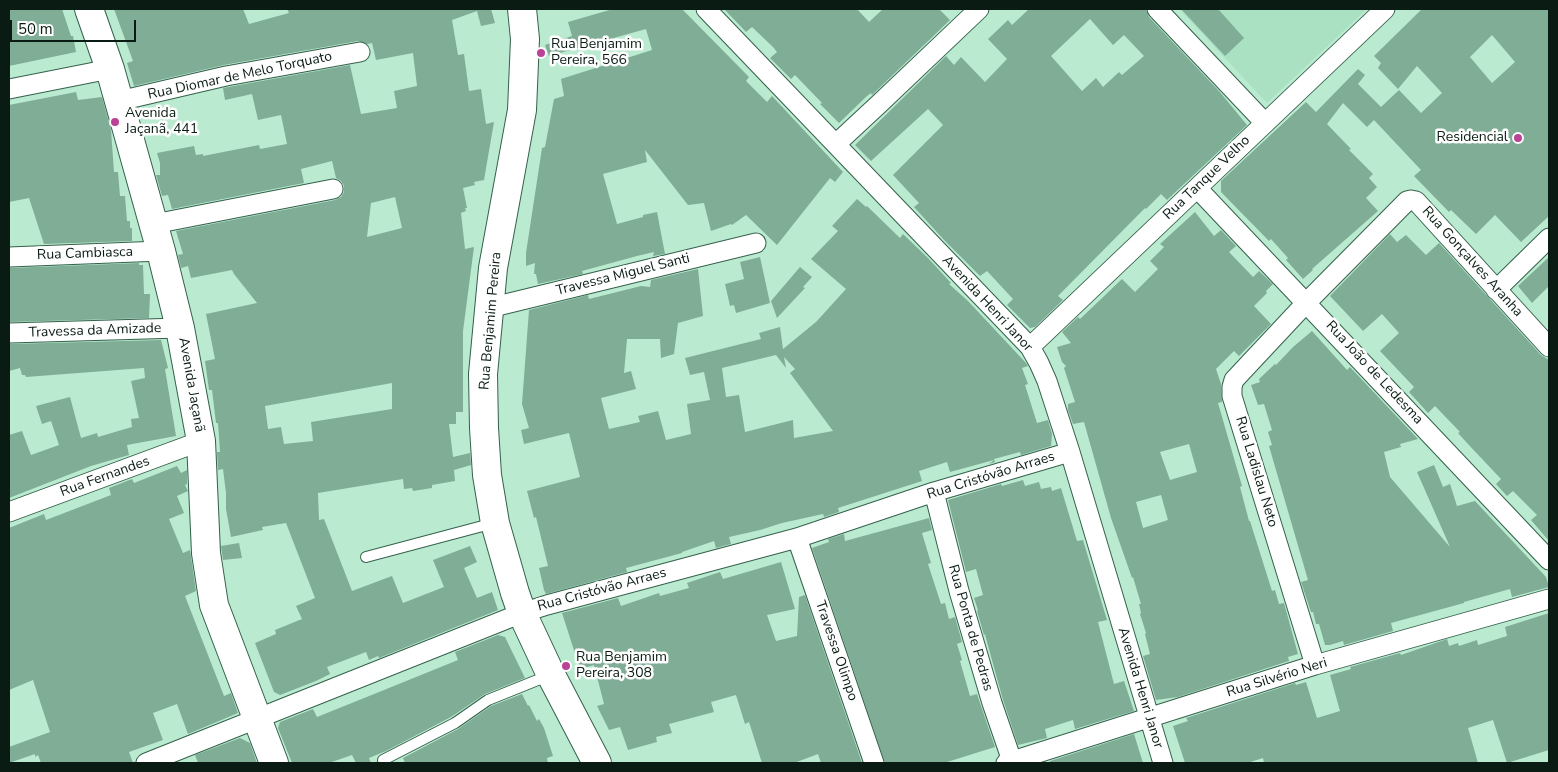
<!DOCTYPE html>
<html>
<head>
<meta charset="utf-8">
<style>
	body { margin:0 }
	#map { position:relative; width:1558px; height:772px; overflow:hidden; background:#baebd1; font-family:"Nunito Sans",sans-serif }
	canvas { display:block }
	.frame { position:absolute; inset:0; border:10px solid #091b12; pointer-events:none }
	.scale { position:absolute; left:10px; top:20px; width:126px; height:22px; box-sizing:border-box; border:2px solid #091b12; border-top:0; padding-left:6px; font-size:15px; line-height:18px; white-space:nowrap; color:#091b12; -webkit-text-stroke:4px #fefefe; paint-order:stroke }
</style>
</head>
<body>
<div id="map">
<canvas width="1558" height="772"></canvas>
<div class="frame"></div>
<div class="scale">50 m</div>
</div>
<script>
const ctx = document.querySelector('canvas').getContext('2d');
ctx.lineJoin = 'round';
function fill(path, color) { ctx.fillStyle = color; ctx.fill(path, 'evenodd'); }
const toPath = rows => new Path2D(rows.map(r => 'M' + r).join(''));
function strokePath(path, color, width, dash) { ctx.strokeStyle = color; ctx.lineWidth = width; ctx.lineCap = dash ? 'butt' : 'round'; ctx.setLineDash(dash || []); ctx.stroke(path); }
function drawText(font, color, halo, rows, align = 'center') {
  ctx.font = font + ' "Nunito Sans",sans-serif'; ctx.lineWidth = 5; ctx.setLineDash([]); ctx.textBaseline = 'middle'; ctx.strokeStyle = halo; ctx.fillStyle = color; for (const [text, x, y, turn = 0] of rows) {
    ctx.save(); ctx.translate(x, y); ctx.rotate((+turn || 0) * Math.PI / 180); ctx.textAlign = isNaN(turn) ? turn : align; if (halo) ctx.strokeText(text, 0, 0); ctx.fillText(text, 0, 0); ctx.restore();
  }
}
fill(toPath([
	[1179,9,1367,9,1267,103]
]), '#aae1c3');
fill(toPath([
	[9,9,62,9,71,36,73,36,76,52,9,66],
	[114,9,243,9,249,24,289,13,287,9,491,9,495,23,481,26,477,11,452,20,458,55,464,54,469,91,481,89,486,124,494,122,484,180,474,182,475,185,463,188,467,208,465,208,466,211,461,213,465,249,474,247,463,331,463,412,456,412,456,424,449,424,453,457,470,453,471,465,454,470,455,481,432,485,432,488,413,491,412,488,404,489,403,479,318,493,319,520,324,519,352,591,392,576,403,603,444,587,433,560,470,546,477,562,464,568,477,598,492,592,498,610,379,658,378,656,369,660,366,652,327,667,330,674,316,681,280,695,274,692,255,643,276,634,275,630,302,619,296,606,315,598,286,523,262,527,263,530,231,537,226,509,226,493,223,469,218,470,217,452,220,452,218,423,216,423,212,390,209,390,205,361,215,359,206,314,257,303,234,274,232,270,191,278,188,266,181,268,178,255,183,254,176,231,335,200,341,197,344,192,344,186,341,181,336,178,332,161,301,169,304,183,172,209,168,195,162,196,156,175,160,175,160,163,157,153,194,146,196,155,203,154,203,156,259,145,260,149,287,144,281,115,258,120,252,94,225,100,223,88,228,87,350,65,361,114,397,108,394,91,417,86,413,53,376,60,372,43,367,44,358,41,224,65,134,86,127,63,133,61],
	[395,197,402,228,367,237,371,203],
	[392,383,392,409,311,422,313,441,284,444,281,427,268,429,265,406],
	[613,9,682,9,749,77,746,81,767,102,772,96,843,172,835,182,830,178,777,245,746,215,732,225,731,224,711,231,704,203,688,205,645,150,647,162,603,174,617,224,643,217,643,215,657,212,665,254,653,256,654,252,637,256,582,271,583,274,538,284,536,274,534,274,535,263,526,266,526,253,542,148,545,147,554,99,564,96,561,79,652,50,646,29,549,56,545,45,572,36,568,22],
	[724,9,857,9,869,22,883,9,939,9,950,20,872,95,871,93,867,96,839,123,820,104,822,103,795,75,791,79,770,58,777,52,773,47,752,27,746,32],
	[1029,9,1146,9,1149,17,1219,91,1247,125,1167,200,1161,194,1146,209,1145,208,1058,296,1063,300,1035,327,1030,328,1007,305,1013,299,987,271,980,276,945,241,914,207,919,203,893,175,943,125,928,109,871,161,855,145,946,56,954,65,961,57,985,82,1007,59,988,39,1008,20,1012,25],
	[1090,19,1113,45,1124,35,1144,56,1122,75,1119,72,1103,87,1096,78,1082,91,1051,56],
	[1181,9,1218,9,1244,38,1225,56],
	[1422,9,1549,9,1549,216,1521,242,1495,215,1476,234,1451,210,1449,212,1414,176,1421,170,1374,120,1367,127,1343,103,1327,124,1351,149,1349,150,1373,174,1369,178,1377,187,1366,198,1378,211,1312,269,1313,270,1303,279,1286,260,1288,258,1271,239,1269,241,1221,192,1221,181,1306,102,1316,112,1358,69,1365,75,1358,84,1381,107,1399,90,1421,113,1442,93,1417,66,1398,89,1378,68,1381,63,1374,56],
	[1492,35,1515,62,1492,83,1470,57],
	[76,92,78,100,102,97,111,130,114,172,118,172,120,196,125,196,127,221,130,221,130,228,132,228,132,241,44,244,29,198,9,202,9,105],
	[857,199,866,207,867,206,900,238,903,234,928,258,951,283,949,284,968,301,1026,363,1028,366,1022,368,1028,384,1025,385,1037,423,1048,420,1052,434,1051,446,1021,455,1020,452,994,459,995,462,989,464,994,460,950,472,947,462,919,471,922,481,838,508,839,512,824,517,823,514,782,523,760,530,729,537,731,544,716,548,714,541,682,552,682,553,626,568,627,572,546,594,544,590,539,568,548,566,536,517,534,518,527,491,580,477,569,433,524,444,521,430,529,428,522,404,529,310,588,295,589,299,641,286,650,287,651,280,698,269,703,316,678,323,674,354,661,358,660,339,627,339,624,373,631,371,636,389,601,398,609,429,640,422,638,416,658,411,666,440,691,434,687,404,710,400,704,372,690,375,685,358,761,339,759,333,780,327,783,349,816,322,846,289,811,259,838,231,832,226],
	[776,355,786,368,784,357,795,369,790,373,833,431,794,438,793,420,745,432,739,395,726,397,722,368],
	[1195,212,1214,236,1221,230,1236,246,1229,252,1253,277,1259,271,1273,284,1266,291,1267,293,1254,306,1271,324,1239,356,1234,351,1216,369,1221,384,1222,402,1218,403,1242,486,1240,487,1249,521,1250,521,1272,591,1275,590,1279,604,1284,603,1298,654,1288,657,1289,661,1178,697,1156,700,1143,656,1150,654,1145,634,1146,633,1140,614,1141,613,1139,604,1141,604,1133,577,1132,578,1111,518,1084,422,1073,424,1068,410,1068,404,1075,402,1064,368,1066,366,1062,362,1057,347,1071,343,1062,332,1078,317,1080,319,1122,279,1135,292,1158,269,1150,261,1164,247,1160,244],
	[1189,444,1197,472,1170,480,1160,452],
	[1161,495,1168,520,1143,528,1136,502],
	[1390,234,1397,242,1406,235,1426,255,1439,243,1541,355,1549,360,1549,541,1531,520,1537,515,1513,491,1507,496,1496,484,1501,479,1467,443,1458,433,1460,432,1435,406,1428,413,1409,392,1414,387,1380,351,1399,333,1382,314,1363,331,1330,296],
	[760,257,770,303,736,313,734,305,730,306,725,284,744,279,740,262],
	[1549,257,1549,286,1532,303,1518,286],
	[139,263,139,265,143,265,144,294,150,294,149,318,9,322,9,268],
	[800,267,812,277,803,287,805,288,777,318,771,301],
	[1312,331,1347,370,1350,367,1418,439,1400,444,1401,447,1384,452,1390,477,1450,547,1417,472,1434,465,1443,487,1450,484,1457,506,1475,501,1546,577,1549,587,1512,597,1510,589,1464,602,1464,603,1391,623,1393,631,1344,645,1343,641,1330,645,1325,645,1319,624,1316,624,1313,612,1311,612,1301,582,1308,580,1269,446,1272,445,1268,432,1272,430,1264,404,1258,405,1251,385,1260,382,1259,379,1275,364,1276,365,1293,347],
	[161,340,168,368,165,369,176,436,127,445,129,455,91,466,9,498,9,435,22,431,31,455,59,445,51,421,42,424,36,406,70,397,81,438,97,433,98,437,132,427,131,419,139,418,131,381,145,378,144,368,26,377,25,375,22,375,20,368,9,371,9,344],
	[177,466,181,473,187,470,187,484,185,485,188,491,177,496,184,513,169,519,183,553,190,550,196,591,185,596,224,696,231,693,238,713,188,734,177,704,153,713,163,740,129,752,133,763,41,763,38,755,35,757,35,754,9,763,9,747,50,732,33,680,9,690,9,528,44,514,46,520,111,495,109,488,132,479,134,483],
	[1023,480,1025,486,1039,482,1041,489,1051,487,1052,491,1061,488,1077,541,1083,540,1107,620,1098,622,1114,684,1124,681,1134,711,1075,729,1073,720,1045,729,1047,738,1018,745,1003,700,987,642,985,634,984,635,977,611,978,610,974,598,983,595,976,569,966,572,948,500,1001,484,1002,486],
	[929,518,932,530,922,533,931,563,928,564,941,604,945,603,949,619,955,617,962,642,957,644,962,660,960,661,970,696,977,694,995,747,944,763,885,763,812,548,829,542,828,539,844,534,845,541],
	[239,543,242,558,223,560,221,546],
	[781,562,795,609,767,615,776,641,797,636,799,597,805,595,862,763,821,763,818,754,794,763,762,763,749,722,745,724,736,695,711,702,714,712,669,724,672,733,656,737,657,742,628,750,620,727,609,730,597,706,604,704,594,665,580,669,562,613,618,598,621,606,659,593,660,596,689,588,687,583,720,572,723,579],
	[1549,613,1549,750,1507,763,1493,720,1468,728,1478,763,1264,763,1263,758,1247,763,1185,763,1173,726,1188,721,1186,718,1295,683,1296,685,1306,682,1317,718,1340,711,1330,675,1351,669,1350,667,1400,653,1401,655,1447,639,1449,646,1458,643,1459,646,1477,640,1478,645,1507,636,1505,627],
	[498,635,505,637,525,678,485,694,451,717,386,751,369,758,371,763,356,763,352,755,329,763,292,763,278,728,280,722,313,709,317,717,384,690,458,660,455,652],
	[522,694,528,706,529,705,537,721,539,719,544,728,553,756,547,758,548,763,405,763,403,758,458,729,491,706],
	[1134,734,1143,763,1050,763,1050,761],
	[240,738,250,743,257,763,198,763,195,755]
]), '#7fad95');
const lane = toPath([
	[366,557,494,523],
	[383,760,455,723,488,700,550,675]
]);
const street = toPath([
	[706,9,1030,347,1039,363,1047,381,1070,452,1163,763],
	[1157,9,1265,123],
	[9,89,110,69],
	[119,101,226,76,360,52],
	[836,144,879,104,979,9],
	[1197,188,1549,560],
	[154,224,333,189],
	[9,257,161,251],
	[1496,290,1549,238],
	[489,308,756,243],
	[9,333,180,328],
	[1030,347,1385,9],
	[934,492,959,591,992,703,1012,761],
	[9,512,201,441],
	[797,538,874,763],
	[1315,665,1232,396,1232,387,1234,380,1307,302,1407,201,1411,200,1416,201,1549,347],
	[146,763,522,613,547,605,797,538,934,492,1070,452],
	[1006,763,1315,665,1549,599]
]);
const secondary = toPath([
	[89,9,110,69,161,251,180,328,201,441,206,553,214,605,274,763]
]);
const primary = toPath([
	[522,9,525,39,522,110,493,268,483,374,484,428,487,475,495,523,515,593,522,613,551,675,597,763]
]);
strokePath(lane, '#35614b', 12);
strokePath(street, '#35614b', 21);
strokePath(secondary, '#35614b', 30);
strokePath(primary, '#35614b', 30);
strokePath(lane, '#fff', 10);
strokePath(street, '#fff', 19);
strokePath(secondary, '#fff', 28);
strokePath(primary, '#fff', 28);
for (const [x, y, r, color] of [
	[541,53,5,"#ba4297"],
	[115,122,5,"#ba4297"],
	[1518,138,5,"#ba4297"],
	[566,666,5,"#ba4297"]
]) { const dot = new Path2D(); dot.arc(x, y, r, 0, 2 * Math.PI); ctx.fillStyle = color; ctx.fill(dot); strokePath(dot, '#fefefe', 2); }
drawText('14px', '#091b12', '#fefefe', [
	["Rua Benjamim",551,45],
	["Pereira, 566",551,61],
	["Avenida",125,114],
	["Jaçanã, 441",125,130],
	["Residencial",1508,138,"right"],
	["Rua Benjamim",576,658],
	["Pereira, 308",576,674]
], 'left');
drawText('14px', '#091b12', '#fefefe', [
	["Rua Diomar de Melo Torquato",240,76,-12],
	["Rua Tanque Velho",1207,178,-44],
	["Rua Cambiasca",85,254,-2],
	["Rua Gonçalves Aranha",1472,262,48],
	["Travessa Miguel Santi",623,275,-14],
	["Avenida Henri Janor",987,304,47],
	["Rua Benjamim Pereira",491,321,-85],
	["Travessa da Amizade",95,331,-2],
	["Rua João de Ledesma",1374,373,47],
	["Avenida Jaçanã",191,385,80],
	["Rua Ladislau Neto",1256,472,73],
	["Rua Cristóvão Arraes",991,476,-17],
	["Rua Fernandes",105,477,-20],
	["Rua Cristóvão Arraes",602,590,-15],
	["Rua Ponta de Pedras",970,628,74],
	["Travessa Olimpo",836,651,71],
	["Rua Silvério Neri",1277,678,-17],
	["Avenida Henri Janor",1140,688,73]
]);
</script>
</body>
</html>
